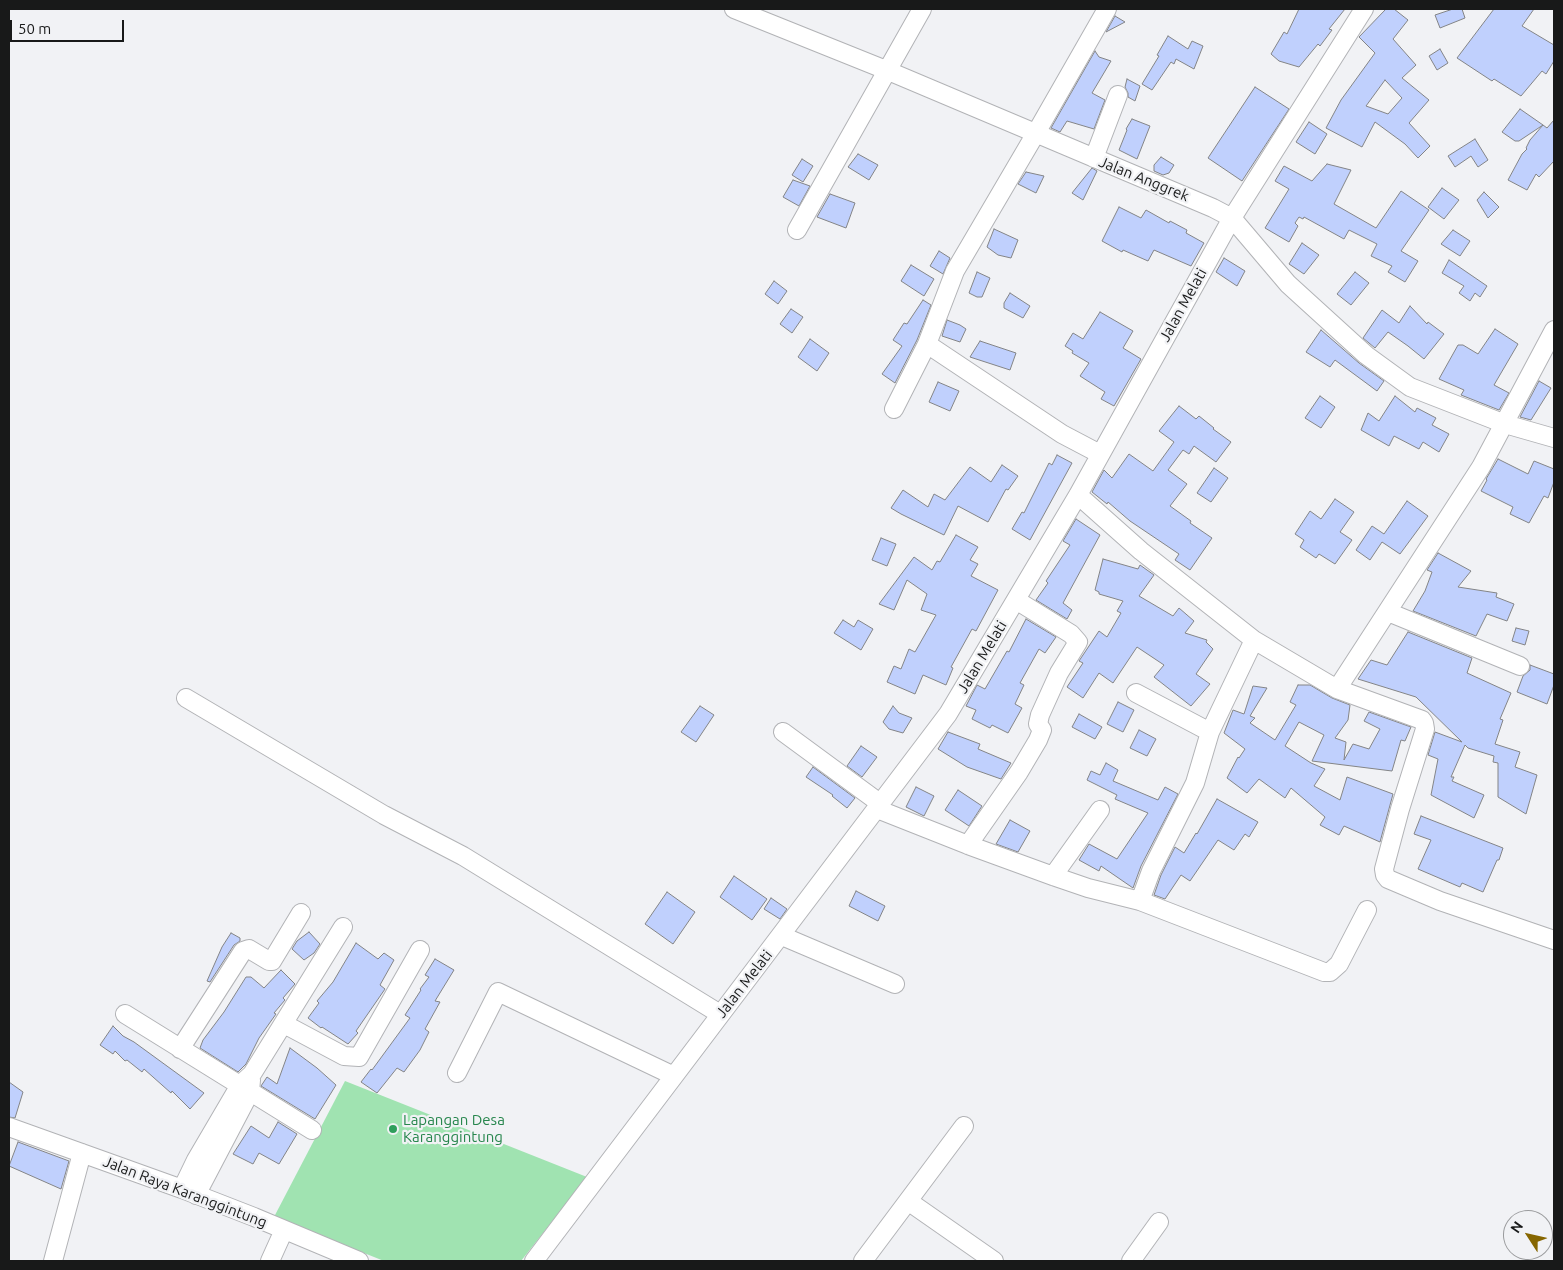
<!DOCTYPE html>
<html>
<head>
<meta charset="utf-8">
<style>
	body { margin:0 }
	#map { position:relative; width:1563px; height:1270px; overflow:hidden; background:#f1f2f5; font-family:Ubuntu,sans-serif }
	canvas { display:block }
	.frame { position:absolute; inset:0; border:10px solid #181919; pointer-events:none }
	.north { position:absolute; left:1503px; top:1210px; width:50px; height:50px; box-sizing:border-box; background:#f1f2f5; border:1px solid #9a9b9d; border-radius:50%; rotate:305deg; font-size:14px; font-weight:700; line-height:20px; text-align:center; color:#181919 }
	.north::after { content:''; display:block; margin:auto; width:18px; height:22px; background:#866600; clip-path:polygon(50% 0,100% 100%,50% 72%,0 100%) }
	.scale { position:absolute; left:10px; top:20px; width:114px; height:22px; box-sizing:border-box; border:2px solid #181919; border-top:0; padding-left:6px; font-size:15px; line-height:18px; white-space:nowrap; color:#181919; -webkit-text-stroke:4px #f1f2f5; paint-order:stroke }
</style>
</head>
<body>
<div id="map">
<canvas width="1563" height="1270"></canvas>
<div class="frame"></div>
<div class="north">N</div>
<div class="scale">50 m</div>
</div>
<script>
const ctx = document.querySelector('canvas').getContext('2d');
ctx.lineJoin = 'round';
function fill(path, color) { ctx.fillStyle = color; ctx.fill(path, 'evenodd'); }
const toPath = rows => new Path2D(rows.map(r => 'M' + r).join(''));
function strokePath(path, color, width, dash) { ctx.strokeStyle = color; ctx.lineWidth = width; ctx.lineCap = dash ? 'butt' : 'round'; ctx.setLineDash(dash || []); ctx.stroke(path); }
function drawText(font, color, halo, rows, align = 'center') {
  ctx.font = font + ' Ubuntu,sans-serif'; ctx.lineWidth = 4.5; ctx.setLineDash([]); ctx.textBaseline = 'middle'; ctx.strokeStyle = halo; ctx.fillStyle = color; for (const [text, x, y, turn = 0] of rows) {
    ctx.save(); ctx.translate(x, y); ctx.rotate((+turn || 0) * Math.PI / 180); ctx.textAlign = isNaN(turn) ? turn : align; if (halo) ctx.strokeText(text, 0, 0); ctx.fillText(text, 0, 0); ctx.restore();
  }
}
fill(toPath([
	[345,1081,587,1177,521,1261,384,1261,274,1217]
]), '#a0e3b1');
const building = toPath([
	[1299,9,1345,9,1329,29,1332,30,1320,46,1318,44,1299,67,1279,61,1271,54,1284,32,1287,34,1299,9],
	[1386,9,1394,9,1408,20,1393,39,1416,65,1402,78,1429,100,1409,123,1430,146,1418,158,1405,144,1375,122,1362,147,1326,128,1341,100,1375,53,1359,37,1386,9],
	[1385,80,1402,98,1388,114,1366,106,1385,80],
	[1453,9,1462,9,1465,18,1440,28,1435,15,1453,9],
	[1494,9,1534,9,1522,26,1554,45,1554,61,1546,74,1542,71,1521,96,1494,79,1492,81,1457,58,1494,9],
	[1115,16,1125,22,1106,32,1115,16],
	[1168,36,1188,49,1192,41,1203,46,1194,69,1176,59,1174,64,1171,62,1152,90,1142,84,1159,56,1157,55,1168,36],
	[1440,49,1448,63,1437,70,1429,56,1440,49],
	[1095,51,1099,57,1111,61,1092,93,1105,100,1094,129,1067,121,1060,132,1051,128,1095,51],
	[1127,79,1140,86,1135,101,1128,97,1128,93,1125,87,1127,79],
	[1255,87,1289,109,1242,181,1208,158,1255,87],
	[1520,109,1543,125,1519,141,1515,141,1502,132,1520,109],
	[1132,119,1150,126,1137,159,1119,150,1127,130,1126,129,1132,119],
	[1554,120,1554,161,1539,177,1536,174,1527,190,1508,180,1522,154,1527,149,1526,148,1530,140,1543,125,1547,128,1554,120],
	[1309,122,1327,134,1315,154,1296,142,1309,122],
	[1475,139,1488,160,1478,167,1471,156,1455,167,1448,156,1475,139],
	[858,154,878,165,869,180,848,167,858,154],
	[1161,157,1174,165,1169,173,1163,175,1154,171,1154,165,1161,157],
	[802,159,813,166,803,182,792,175,802,159],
	[1327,164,1351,170,1334,204,1376,228,1401,191,1429,210,1401,251,1418,261,1405,282,1388,272,1392,266,1371,256,1377,244,1349,230,1344,239,1304,217,1303,219,1299,217,1295,223,1298,226,1289,242,1265,228,1289,189,1275,181,1284,166,1312,181,1327,164],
	[1092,168,1097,171,1083,200,1072,193,1092,168],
	[1026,172,1044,176,1036,193,1018,184,1026,172],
	[793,180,810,186,799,206,783,197,793,180],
	[1442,188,1459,200,1444,219,1428,207,1442,188],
	[1484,192,1499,207,1488,218,1477,200,1484,192],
	[830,194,855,203,846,228,817,217,830,194],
	[1119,207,1141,218,1146,210,1169,223,1170,221,1187,230,1186,233,1204,243,1191,266,1154,250,1148,261,1123,250,1122,252,1102,241,1119,207],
	[994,229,1018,240,1011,258,998,255,987,247,994,229],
	[1453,230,1470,241,1460,256,1441,244,1453,230],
	[1302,243,1319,255,1304,274,1289,264,1302,243],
	[939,251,950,258,943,274,930,266,939,251],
	[1224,258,1245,271,1237,286,1216,272,1224,258],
	[1449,260,1487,286,1480,297,1475,293,1470,301,1459,293,1464,286,1442,273,1449,260],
	[911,265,934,279,924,296,901,281,911,265],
	[977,272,990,278,982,297,977,297,969,293,977,272],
	[1355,272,1369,283,1351,305,1337,294,1355,272],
	[774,281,787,291,778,304,765,294,774,281],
	[1010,293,1030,306,1023,318,1004,308,1004,303,1010,293],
	[923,300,931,305,917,340,895,383,882,374,902,346,893,340,904,323,907,324,923,300],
	[1410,306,1427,324,1428,322,1444,334,1424,359,1408,346,1388,332,1375,348,1363,338,1382,310,1399,323,1410,306],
	[791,309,803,317,792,333,780,324,791,309],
	[1100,312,1133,331,1123,348,1141,359,1114,406,1101,399,1105,392,1080,376,1089,363,1072,353,1073,351,1065,346,1073,333,1083,339,1100,312],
	[947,320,960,325,966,329,960,342,942,336,947,320],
	[1495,329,1518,344,1494,385,1509,393,1499,410,1461,395,1464,390,1439,379,1458,345,1463,345,1478,354,1495,329],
	[1321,330,1359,363,1384,381,1377,391,1335,360,1330,367,1306,352,1321,330],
	[810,339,829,353,817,371,798,357,810,339],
	[980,341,1016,353,1010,370,970,357,980,341],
	[1539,381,1551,388,1531,420,1520,417,1539,381],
	[938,382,959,391,950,411,929,402,938,382],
	[1320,396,1335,407,1321,428,1305,418,1320,396],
	[1395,396,1415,412,1417,408,1436,418,1432,425,1449,434,1439,452,1423,442,1419,449,1394,436,1389,446,1361,430,1368,413,1379,421,1395,396],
	[1179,406,1196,419,1199,416,1214,428,1213,429,1231,442,1216,462,1194,446,1189,454,1183,450,1168,470,1187,484,1170,506,1191,521,1190,523,1212,538,1190,570,1175,560,1179,554,1130,521,1108,502,1107,504,1092,492,1104,470,1112,478,1129,454,1153,471,1174,442,1159,431,1179,406],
	[1057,455,1072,463,1030,540,1012,529,1022,512,1024,513,1049,463,1052,465,1057,455],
	[1498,459,1528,474,1534,461,1554,469,1554,482,1548,498,1544,496,1529,523,1510,514,1513,507,1481,491,1487,480,1486,479,1498,459],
	[1002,465,1018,476,1008,490,1006,489,988,522,958,506,944,535,901,514,891,508,903,490,928,507,934,494,945,500,970,467,991,482,1002,465],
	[1214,468,1228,478,1211,502,1197,493,1214,468],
	[1335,499,1354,512,1340,532,1352,540,1335,564,1319,554,1316,558,1300,547,1304,540,1295,534,1310,511,1321,519,1335,499],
	[1407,501,1428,516,1400,554,1382,542,1370,560,1356,550,1372,526,1384,534,1407,501],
	[1076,519,1100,535,1063,603,1072,610,1067,619,1036,600,1048,583,1046,581,1070,545,1063,541,1076,519],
	[956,535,978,547,970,560,978,564,971,576,998,590,976,631,972,629,951,667,953,668,946,685,923,675,915,694,887,682,894,666,901,669,909,649,915,652,936,615,921,610,927,594,907,580,894,610,879,604,914,557,932,570,937,561,940,562,956,535],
	[881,538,896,544,887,566,872,560,881,538],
	[1438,553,1471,571,1458,587,1497,593,1496,597,1514,604,1507,621,1487,614,1476,636,1413,611,1425,591,1432,572,1427,570,1438,553],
	[1103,559,1138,569,1140,565,1154,575,1139,596,1173,616,1179,608,1194,621,1185,633,1207,640,1206,642,1213,649,1196,674,1210,684,1191,706,1154,677,1164,665,1137,647,1113,683,1099,673,1083,698,1067,687,1083,663,1079,661,1099,631,1107,637,1121,613,1117,611,1123,601,1099,594,1099,592,1095,590,1103,559],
	[1026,619,1056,637,1045,653,1039,649,1020,683,1024,685,1015,704,1022,708,1008,733,992,725,990,728,972,719,976,710,966,706,977,685,985,689,1007,651,1009,652,1026,619],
	[843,620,854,627,858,620,873,629,861,650,834,633,843,620],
	[1516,628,1529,631,1525,645,1512,641,1516,628],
	[1408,632,1472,658,1467,673,1511,693,1500,719,1503,720,1495,744,1520,752,1515,767,1537,775,1526,814,1498,797,1498,763,1493,762,1494,756,1468,748,1465,745,1451,777,1454,777,1452,781,1484,795,1474,818,1431,795,1438,759,1428,755,1435,732,1462,742,1416,697,1358,679,1371,660,1387,665,1408,632],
	[1530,665,1554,674,1554,685,1547,704,1517,692,1523,676,1530,670,1530,665],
	[1298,685,1310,685,1332,698,1350,705,1348,720,1335,738,1346,742,1344,760,1353,744,1369,749,1380,729,1364,721,1369,712,1411,727,1405,741,1401,740,1392,771,1312,761,1324,735,1299,722,1285,746,1311,763,1325,769,1314,786,1340,800,1347,777,1393,794,1380,842,1344,826,1339,835,1320,825,1325,817,1291,788,1285,798,1259,779,1247,793,1227,778,1238,757,1239,758,1245,749,1224,733,1233,710,1244,714,1253,686,1267,688,1250,716,1255,718,1250,723,1275,740,1296,705,1290,702,1298,685],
	[1118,702,1134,710,1123,732,1107,724,1118,702],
	[700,706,714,715,696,742,681,732,700,706],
	[893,706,899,713,912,718,903,733,889,729,883,722,893,706],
	[1079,714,1102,727,1095,739,1072,727,1079,714],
	[1139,730,1156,739,1147,756,1130,748,1139,730],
	[948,732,980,744,978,749,1011,763,1001,779,967,767,938,749,948,732],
	[861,746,877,757,862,777,847,766,861,746],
	[1106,763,1118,770,1113,781,1158,800,1165,787,1178,794,1141,866,1133,888,1101,866,1099,871,1079,860,1089,844,1117,859,1148,813,1115,799,1117,795,1087,780,1091,771,1100,775,1106,763],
	[813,767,855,798,847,808,832,796,833,795,806,777,813,767],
	[916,787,934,796,924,816,906,807,916,787],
	[958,790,982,806,969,826,945,810,958,790],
	[1217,799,1258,822,1249,837,1245,834,1234,850,1218,840,1190,881,1181,875,1165,899,1154,895,1161,875,1175,847,1184,853,1196,833,1197,834,1217,799],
	[1421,816,1503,848,1499,860,1497,860,1483,892,1462,883,1460,887,1418,869,1431,840,1414,834,1421,816],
	[1010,820,1030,831,1018,852,996,844,1010,820],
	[734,876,767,899,752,920,720,897,734,876],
	[856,891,885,906,878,921,849,906,856,891],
	[667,892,695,912,673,944,645,924,667,892],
	[771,898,787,909,780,919,764,909,771,898],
	[309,932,320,944,314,953,304,960,292,949,297,941,309,932],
	[231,933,240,938,240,941,234,945,210,982,207,981,222,947,231,933],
	[356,943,378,959,384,953,394,960,380,985,385,989,356,1031,358,1033,348,1044,322,1027,321,1028,308,1018,319,1003,317,1001,333,982,356,943],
	[435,959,454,970,435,1001,440,1002,425,1029,429,1032,420,1050,404,1072,397,1068,377,1093,361,1082,371,1069,372,1070,410,1018,405,1015,421,990,420,989,429,977,425,975,435,959],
	[281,970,295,984,283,998,285,1000,274,1013,276,1014,259,1038,246,1064,238,1072,200,1048,203,1040,224,1012,246,977,251,977,264,988,281,970],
	[113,1026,123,1036,134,1042,204,1093,190,1109,172,1091,171,1093,144,1069,142,1072,127,1060,125,1061,115,1051,113,1054,100,1045,113,1026],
	[290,1048,317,1068,336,1085,315,1119,261,1086,267,1077,277,1084,290,1048],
	[9,1082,23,1092,15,1118,9,1117,9,1082],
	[278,1122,297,1134,279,1164,259,1153,253,1164,233,1154,251,1126,269,1138,278,1122],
	[18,1142,69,1161,61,1189,9,1166,18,1142]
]);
fill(building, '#c0d0fd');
strokePath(building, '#838486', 1);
const minor = toPath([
	[734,9,886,70,1213,208,1232,218,1288,284,1366,355,1410,387,1505,424,1554,438],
	[1094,158,1118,95],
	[797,230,922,9],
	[927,344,1062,434,1100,454],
	[894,409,927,344,955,271,1036,133,1107,9],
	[1078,495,1141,551,1254,640,1337,689,1422,720,1424,723,1425,729,1400,809,1384,869,1385,875,1388,879,1440,901,1554,940],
	[1388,612,1520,666],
	[1337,689,1481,467,1554,330],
	[1136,693,1210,732],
	[186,698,384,815,463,856,720,1014],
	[783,732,881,804],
	[877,809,968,845,1053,876,1088,888,1140,901,1324,972,1330,972,1339,964,1367,910],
	[968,845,1019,772,1038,740,1042,730,1038,724,1040,715,1059,673,1078,642,1071,634,1016,600],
	[1053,876,1100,810],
	[1140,901,1151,871,1195,783,1210,732,1254,640],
	[782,936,895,984],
	[125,1014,312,1130],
	[284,1024,344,1056,359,1057,420,950],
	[180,1049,243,951,249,949,269,961,272,961,301,913],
	[457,1073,498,992,674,1076],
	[9,1127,182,1189,254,1217,359,1261],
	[182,1189,196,1160,240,1085,252,1074,343,927],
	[196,1195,250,1092,251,1080],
	[908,1201,994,1261],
	[53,1261,82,1153],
	[270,1261,284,1230],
	[534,1261,948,714,1078,495,1232,218,1364,9],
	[863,1261,964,1126],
	[1131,1261,1159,1222]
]);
strokePath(minor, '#b2b3b6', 20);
strokePath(minor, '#fff', 18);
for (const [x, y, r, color] of [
	[393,1129,5,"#2e9e5b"]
]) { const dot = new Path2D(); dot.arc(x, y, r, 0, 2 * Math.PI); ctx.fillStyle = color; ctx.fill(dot); strokePath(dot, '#f1f2f5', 2); }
drawText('15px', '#181919', '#f1f2f5', [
	["Jalan Anggrek",1144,179,22],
	["Jalan Melati",1183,305,-61],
	["Jalan Melati",982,657,-59],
	["Jalan Melati",744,984,-52],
	["Jalan Raya Karanggintung",185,1192,21]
]);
drawText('15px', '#27864d', '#f1f2f5', [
	["Lapangan Desa",403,1120],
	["Karanggintung",403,1137]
], 'left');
</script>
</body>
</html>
